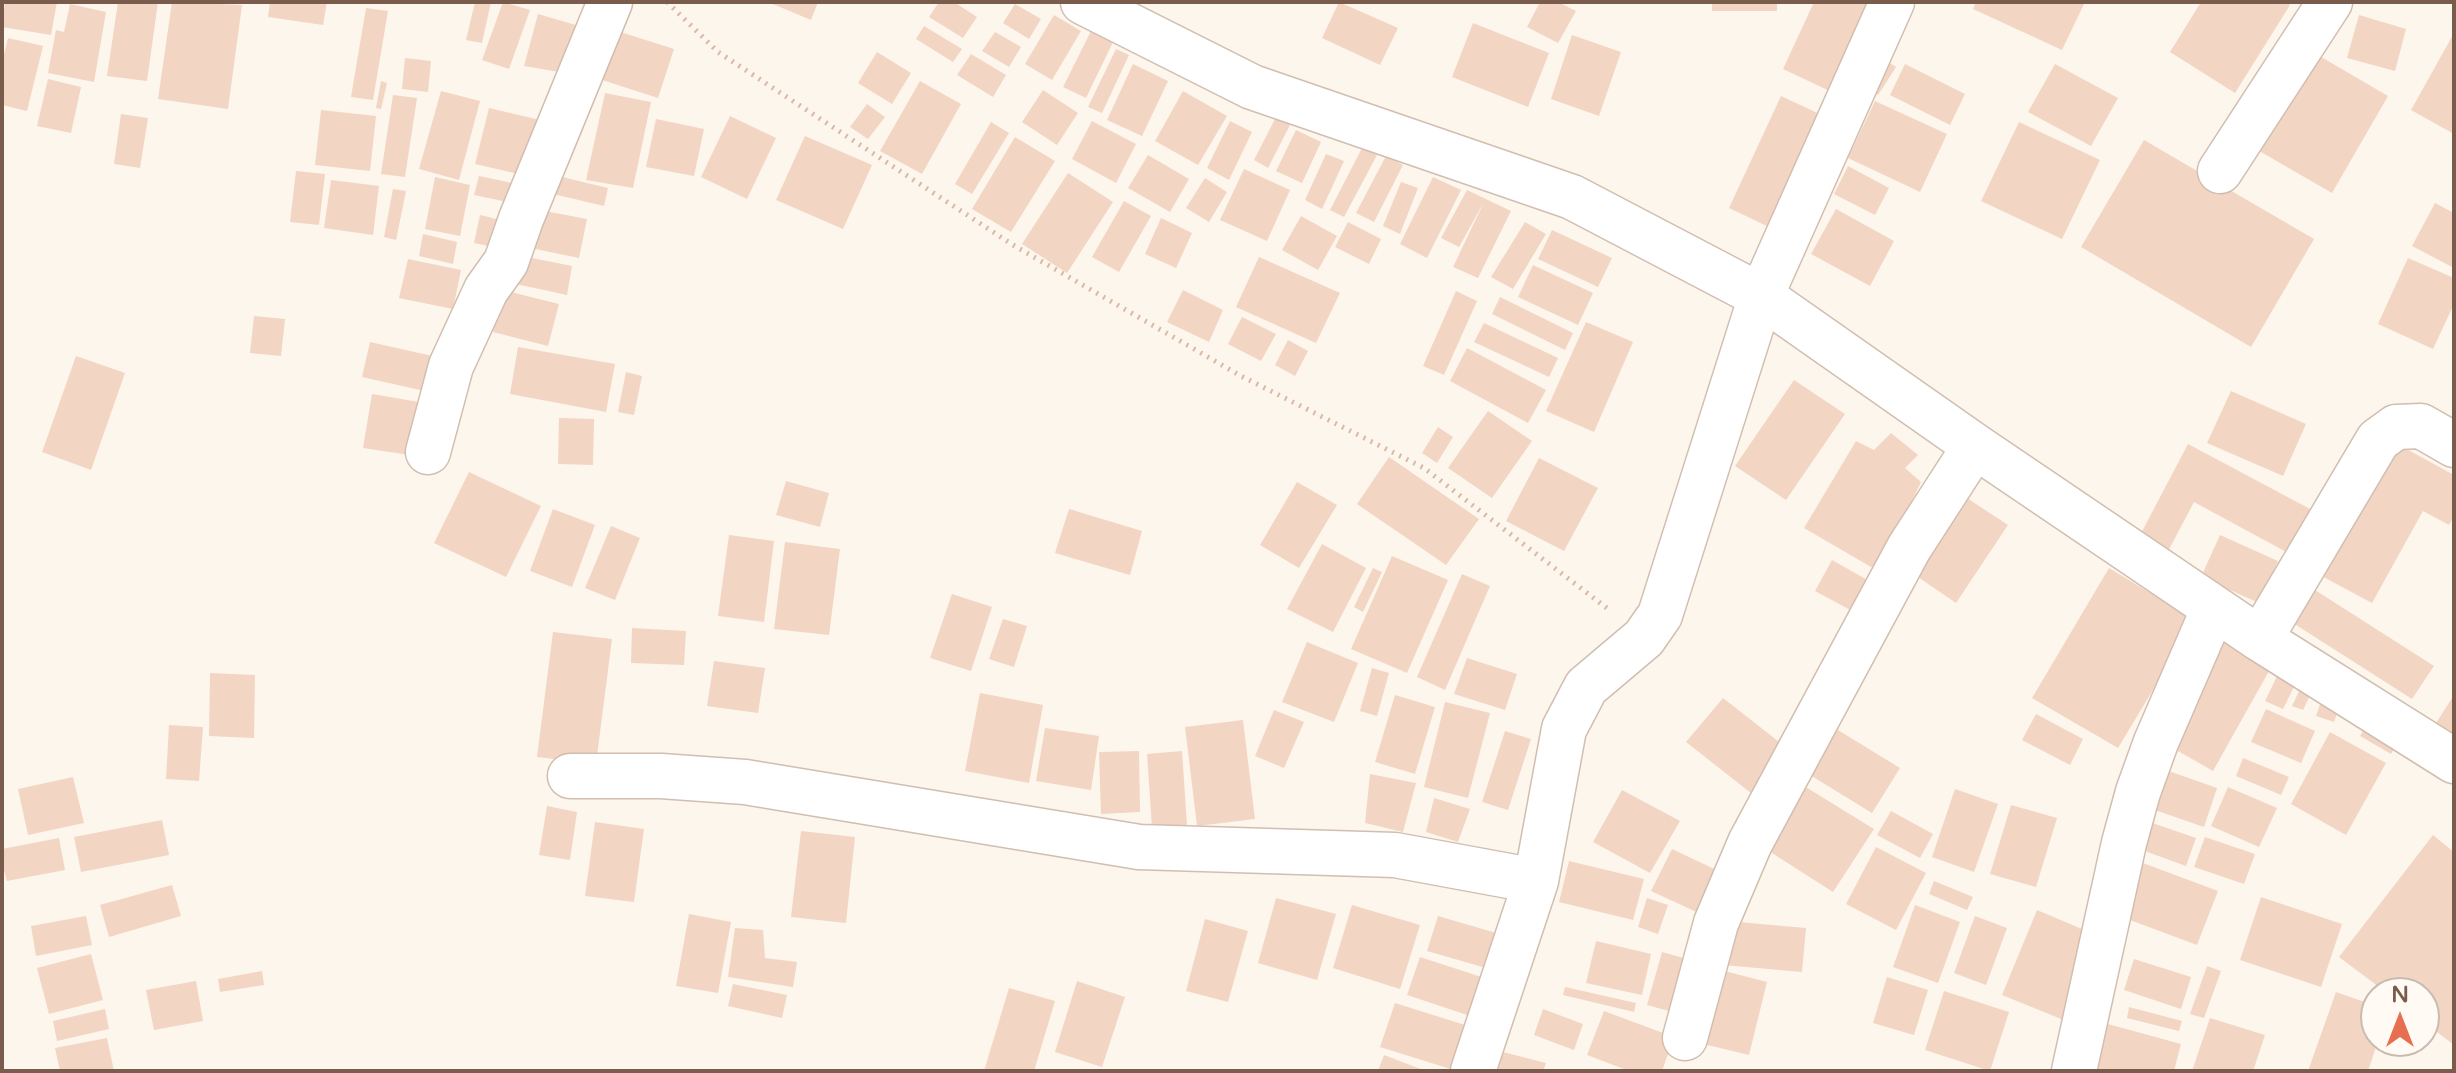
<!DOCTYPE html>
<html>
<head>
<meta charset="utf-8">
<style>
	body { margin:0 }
	#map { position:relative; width:2456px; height:1073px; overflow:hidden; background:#fdf6ec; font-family:"Varela Round",sans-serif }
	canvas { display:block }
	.frame { position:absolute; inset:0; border:4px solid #7a5c4d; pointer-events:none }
	.north { position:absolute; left:2360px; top:977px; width:80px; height:80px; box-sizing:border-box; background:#fffaf3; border:2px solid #cabbb1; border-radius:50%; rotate:0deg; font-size:22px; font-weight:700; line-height:32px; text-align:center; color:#7a5c4d }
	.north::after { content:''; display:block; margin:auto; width:28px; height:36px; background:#e76f51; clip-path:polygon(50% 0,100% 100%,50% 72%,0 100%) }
</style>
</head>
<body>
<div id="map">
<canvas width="2456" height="1073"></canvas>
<div class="frame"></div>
<div class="north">N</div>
</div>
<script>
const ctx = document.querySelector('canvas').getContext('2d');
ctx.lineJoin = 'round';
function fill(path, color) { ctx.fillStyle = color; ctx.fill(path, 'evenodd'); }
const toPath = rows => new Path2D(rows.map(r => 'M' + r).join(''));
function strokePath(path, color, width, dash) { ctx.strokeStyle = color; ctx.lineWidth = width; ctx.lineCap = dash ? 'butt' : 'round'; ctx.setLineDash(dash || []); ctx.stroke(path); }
fill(toPath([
	[5,2,57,2,51,35,2,27],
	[118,2,158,2,147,81,107,76],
	[172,2,242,5,228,109,158,99],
	[270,2,327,2,323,25,268,17],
	[475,2,491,2,482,43,466,40],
	[503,2,530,10,509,69,482,60],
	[768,2,818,2,811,20],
	[939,2,954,2,977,17,963,38,929,17],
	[1339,2,1398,28,1380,65,1322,38],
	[1540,2,1558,2,1576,11,1558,43,1527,27],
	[1712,2,1777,2,1777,11,1712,11],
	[1814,2,1864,2,1877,8,1836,94,1783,69],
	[1976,2,2085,2,2062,50,1973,9],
	[2201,2,2286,2,2290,5,2235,93,2170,52],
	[70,4,106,12,94,82,48,73,56,30,64,32],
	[1015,4,1041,19,1029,39,1003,23],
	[366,8,388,11,373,100,351,97],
	[538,14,576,25,559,72,524,66],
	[1054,15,1081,31,1052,80,1025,64],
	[2359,15,2406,29,2395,71,2347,58],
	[1473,23,1549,53,1528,107,1452,77],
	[924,26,962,49,953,62,916,39],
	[611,29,674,49,658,98,596,78],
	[1091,31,1113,42,1086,98,1063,87],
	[995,32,1021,47,1009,67,982,51],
	[2454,33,2454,134,2411,110],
	[1572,35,1621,52,1599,116,1551,99],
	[8,38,43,46,27,111,2,105,2,63],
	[1116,49,1129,55,1102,113,1088,107],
	[2311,51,2388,96,2332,193,2254,148],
	[877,52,911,73,892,104,858,83],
	[971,54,1006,75,993,97,957,75],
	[405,58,431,61,428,92,402,89],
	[1885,60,1896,67,1878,95,1867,88],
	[1133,64,1168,81,1142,136,1107,120],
	[1905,64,1965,94,1950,125,1890,95],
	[2055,64,2118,98,2091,146,2028,112],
	[48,79,81,87,71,133,37,126],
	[381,81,387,83,381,109,376,108],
	[920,81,961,104,922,174,880,151],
	[1043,90,1078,113,1057,145,1022,122],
	[441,91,480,101,459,180,419,169],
	[1183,91,1227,116,1198,165,1155,141],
	[605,93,651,102,633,188,586,180],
	[393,95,417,98,405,177,381,174],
	[1781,96,1824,116,1771,228,1729,208],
	[1875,101,1947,134,1920,192,1848,158],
	[867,104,885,117,868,139,850,127],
	[489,108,540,120,527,176,475,164],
	[321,110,376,116,370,171,315,165],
	[121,114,148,118,140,168,114,164],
	[730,116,776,138,747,199,701,177],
	[1276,117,1290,125,1268,168,1254,160],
	[656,119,704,129,694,176,646,167],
	[1092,121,1136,144,1116,183,1072,159],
	[1230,121,1252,132,1229,180,1207,168],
	[991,122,1009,133,972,194,955,184],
	[2019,122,2100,160,2062,239,1981,201],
	[1296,130,1321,142,1302,183,1276,171],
	[805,136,872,165,843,229,776,200],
	[1015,137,1055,161,1011,232,972,209],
	[2144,140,2314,239,2251,347,2081,247],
	[1362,148,1377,155,1344,217,1330,210],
	[1326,154,1344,161,1322,209,1305,200],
	[1148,155,1189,179,1170,212,1128,188],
	[1386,156,1403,165,1374,222,1356,213],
	[1848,166,1889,188,1875,215,1834,194],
	[1244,169,1290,190,1267,241,1220,220],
	[296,171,325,174,319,225,290,222],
	[1068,173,1113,202,1067,273,1022,244],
	[479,176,517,184,512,203,474,195],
	[558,176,608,188,604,206,553,194],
	[435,177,470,185,460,236,425,229],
	[1433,177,1461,190,1427,258,1400,244],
	[1205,178,1227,192,1209,222,1186,208],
	[331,180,379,186,373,235,324,228],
	[1401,182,1418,188,1400,234,1383,226],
	[393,189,406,191,396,240,384,237],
	[1467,190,1511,211,1478,278,1453,267,1484,202,1459,247,1441,238],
	[1124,201,1151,216,1119,272,1092,257],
	[2435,203,2454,213,2454,268,2412,246],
	[529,208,587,219,579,258,521,246],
	[1836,209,1894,241,1870,286,1811,254],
	[480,215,509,222,503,249,474,243],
	[1301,216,1337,236,1318,270,1282,250],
	[1161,218,1192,233,1176,268,1145,254],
	[1348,222,1381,239,1369,264,1335,247],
	[1525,222,1546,234,1513,289,1491,277],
	[1552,230,1612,258,1598,287,1538,259],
	[423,234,457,242,453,264,419,256],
	[522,256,572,266,567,295,516,284],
	[1259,257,1340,293,1316,343,1236,307],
	[2408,258,2454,278,2454,304,2433,349,2378,324],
	[408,259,461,270,453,309,399,298],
	[1533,265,1593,293,1578,325,1518,297],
	[503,290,559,304,548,346,493,332],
	[1183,290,1223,310,1209,342,1167,322],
	[1456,291,1477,301,1444,375,1423,366],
	[1500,297,1573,333,1565,350,1492,314],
	[254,316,285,319,281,356,250,353],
	[1242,317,1276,334,1261,361,1228,344],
	[1586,322,1633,342,1594,432,1546,411],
	[1484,323,1558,358,1549,377,1474,342],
	[1288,340,1308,351,1295,376,1275,365],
	[370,342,437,357,429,392,362,377],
	[518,347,615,364,606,412,510,394],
	[1467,348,1546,390,1528,423,1450,381],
	[76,356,125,373,91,470,42,452],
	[626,372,642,376,634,415,618,412],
	[1794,380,1845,414,1786,500,1735,466],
	[2231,391,2306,424,2283,476,2207,443],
	[372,394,425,403,416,456,363,448],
	[1488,411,1532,441,1492,498,1448,468],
	[559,418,594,419,593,465,558,464],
	[1438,427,1453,437,1437,463,1422,453],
	[1891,433,1918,455,1905,468,1921,482,1878,571,1804,528,1856,441,1874,450],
	[2390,440,2454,475,2454,516,2449,525,2423,511,2372,603,2316,573],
	[2188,444,2312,510,2290,554,2194,502,2166,555,2138,539],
	[1389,457,1479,519,1446,565,1357,504],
	[1539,458,1598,488,1564,551,1506,521],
	[469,472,541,506,506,577,434,543],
	[786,481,829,493,820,527,776,515],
	[1297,482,1337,505,1299,568,1260,545],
	[1967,498,2008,525,1956,603,1915,575],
	[553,509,595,525,572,587,530,571],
	[1069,509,1142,531,1130,575,1055,553],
	[611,526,640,538,615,600,585,588],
	[729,535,774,541,764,622,718,616],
	[2220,535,2278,561,2259,603,2201,577],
	[785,542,840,549,829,635,774,629],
	[1322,544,1366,568,1333,632,1287,609],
	[1392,556,1448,580,1407,673,1351,649],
	[1832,560,1871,582,1854,612,1815,591],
	[1373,568,1382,572,1363,612,1354,607],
	[2109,568,2195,620,2118,748,2032,698],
	[1462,574,1490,586,1445,690,1417,677],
	[2315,590,2434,666,2412,699,2293,623],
	[952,594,992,607,971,671,930,658],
	[1003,619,1027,626,1014,667,989,659],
	[632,628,686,631,684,665,631,663],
	[553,632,612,639,596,764,537,757],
	[2223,637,2273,664,2213,771,2164,743],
	[1307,642,1358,663,1334,722,1282,702],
	[1467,658,1517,674,1505,710,1454,694],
	[714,661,765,668,758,713,707,706],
	[1372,668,1389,673,1377,716,1360,711],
	[2281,668,2299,677,2283,709,2265,701],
	[210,673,255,675,254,738,209,736],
	[2303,683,2314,687,2303,710,2292,706],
	[980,693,1043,705,1029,783,965,771],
	[2324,693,2342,699,2334,722,2316,716],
	[1395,695,1435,707,1415,774,1375,762],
	[2454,695,2454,735,2436,723],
	[1723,698,1792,752,1756,797,1686,742],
	[1445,702,1490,713,1468,798,1424,787],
	[2266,709,2315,731,2301,763,2251,742],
	[1274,710,1304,722,1284,768,1255,756],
	[2036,714,2083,739,2070,765,2022,740],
	[1243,720,1255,819,1197,826,1185,727],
	[2367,724,2398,742,2391,754,2360,736],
	[169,725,203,727,199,781,166,779],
	[1833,727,1900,768,1872,813,1805,772],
	[1045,728,1099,736,1091,790,1036,781],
	[1505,731,1531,739,1508,810,1482,802],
	[2330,732,2386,763,2346,835,2291,804],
	[1139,751,1140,812,1101,814,1099,752],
	[1182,751,1187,825,1152,828,1147,754],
	[2243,758,2289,777,2281,795,2236,776],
	[2160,768,2217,788,2204,827,2146,807],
	[1370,774,1416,783,1403,832,1365,823],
	[73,777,84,823,28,835,18,789],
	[1804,786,1874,829,1833,892,1764,848],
	[2228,787,2277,808,2259,847,2211,826],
	[1955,789,1998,804,1974,872,1932,857],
	[1622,790,1680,821,1650,873,1593,842],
	[1434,798,1470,809,1458,842,1426,832],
	[2011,805,2057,818,2036,887,1990,874],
	[547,806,577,812,570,860,539,855],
	[1891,811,1933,834,1920,858,1877,835],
	[2138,818,2196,838,2186,866,2128,845],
	[162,820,169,855,81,872,74,837],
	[595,822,644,829,634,902,585,896],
	[801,831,855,837,846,923,791,917],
	[2433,835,2454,852,2454,1045,2424,1022,2424,993,2387,993,2339,957],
	[2205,837,2255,854,2244,884,2194,867],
	[59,838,65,870,7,881,2,863,2,849],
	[1876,847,1926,873,1896,930,1846,904],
	[1672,849,1725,874,1705,916,1651,891],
	[1569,861,1644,879,1633,920,1559,902],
	[2143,863,2218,891,2197,945,2122,917],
	[1934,881,1973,897,1967,910,1929,894],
	[172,885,181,916,109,937,100,905],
	[2261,897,2342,924,2321,987,2240,960],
	[1276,898,1336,914,1317,980,1258,963],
	[1647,898,1668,905,1658,934,1638,927],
	[1352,905,1420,925,1400,989,1333,968],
	[1915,905,1960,922,1938,983,1893,967],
	[2037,910,2101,937,2066,1021,2002,995],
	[689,914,731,922,718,993,676,986],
	[86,916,92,945,36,956,31,926],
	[1438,916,1503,935,1493,970,1427,951],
	[1975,916,2007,928,1986,985,1954,973],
	[1205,919,1248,931,1228,1002,1186,991],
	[1727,921,1806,928,1802,972,1723,965],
	[735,928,763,930,765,958,797,962,793,987,728,977],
	[1596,941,1651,954,1642,995,1586,983],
	[1662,952,1691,960,1676,1013,1647,1005],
	[91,954,103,1000,49,1014,37,968],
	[1420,957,1497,982,1485,1021,1407,995],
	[2134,959,2191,977,2181,1009,2124,990],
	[2207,966,2221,971,2204,1018,2190,1014],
	[1717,969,1767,982,1749,1055,1699,1043],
	[262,971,264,985,220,992,218,979],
	[1887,977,1928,990,1914,1035,1873,1023],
	[196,981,203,1021,154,1030,146,990],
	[1077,981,1125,997,1102,1067,1055,1052],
	[733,984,787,995,782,1018,728,1006],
	[1565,987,1636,1003,1634,1012,1563,995],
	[1009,988,1055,1001,1034,1071,984,1071],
	[1944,991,2009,1012,1990,1071,1925,1050],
	[2336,992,2376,1006,2378,1041,2368,1071,2308,1071],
	[1395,1003,1481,1030,1457,1071,1380,1047],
	[2129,1007,2182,1021,2179,1031,2127,1018],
	[105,1009,109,1029,57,1041,53,1021],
	[1543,1009,1583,1024,1574,1050,1534,1035],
	[1604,1011,1674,1037,1662,1071,1629,1071,1587,1055],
	[2210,1018,2265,1035,2253,1071,2192,1071],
	[2108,1024,2181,1044,2174,1071,2095,1070],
	[107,1038,114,1071,60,1071,55,1048],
	[1503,1052,1546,1063,1543,1071,1498,1071],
	[1384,1055,1426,1071,1378,1071]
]), '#f3d5c3');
const minor = toPath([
	[1083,2,1252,87,1572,197,1761,296,1975,446,2260,639,2378,440,2396,427,2421,426,2454,445],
	[2220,171,2330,2],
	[428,452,451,366,486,290,506,262,521,219,610,2],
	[2260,639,2454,761],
	[570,776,661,776,745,782,1139,847,1395,855,1536,881],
	[1685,1038,1716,923,1750,843,1909,548,1975,446],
	[1473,1071,1536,881,1564,729,1586,687,1644,638,1660,615,1761,296,1892,2],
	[2074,1071,2124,843,2138,792,2156,742,2214,608]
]);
strokePath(minor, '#d1beb0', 47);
strokePath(toPath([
	[667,2,718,52,1013,245,1241,376,1424,468,1608,609]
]), '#d9b8a5', 5, [2, 6]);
strokePath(minor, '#fff', 44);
</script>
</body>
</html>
